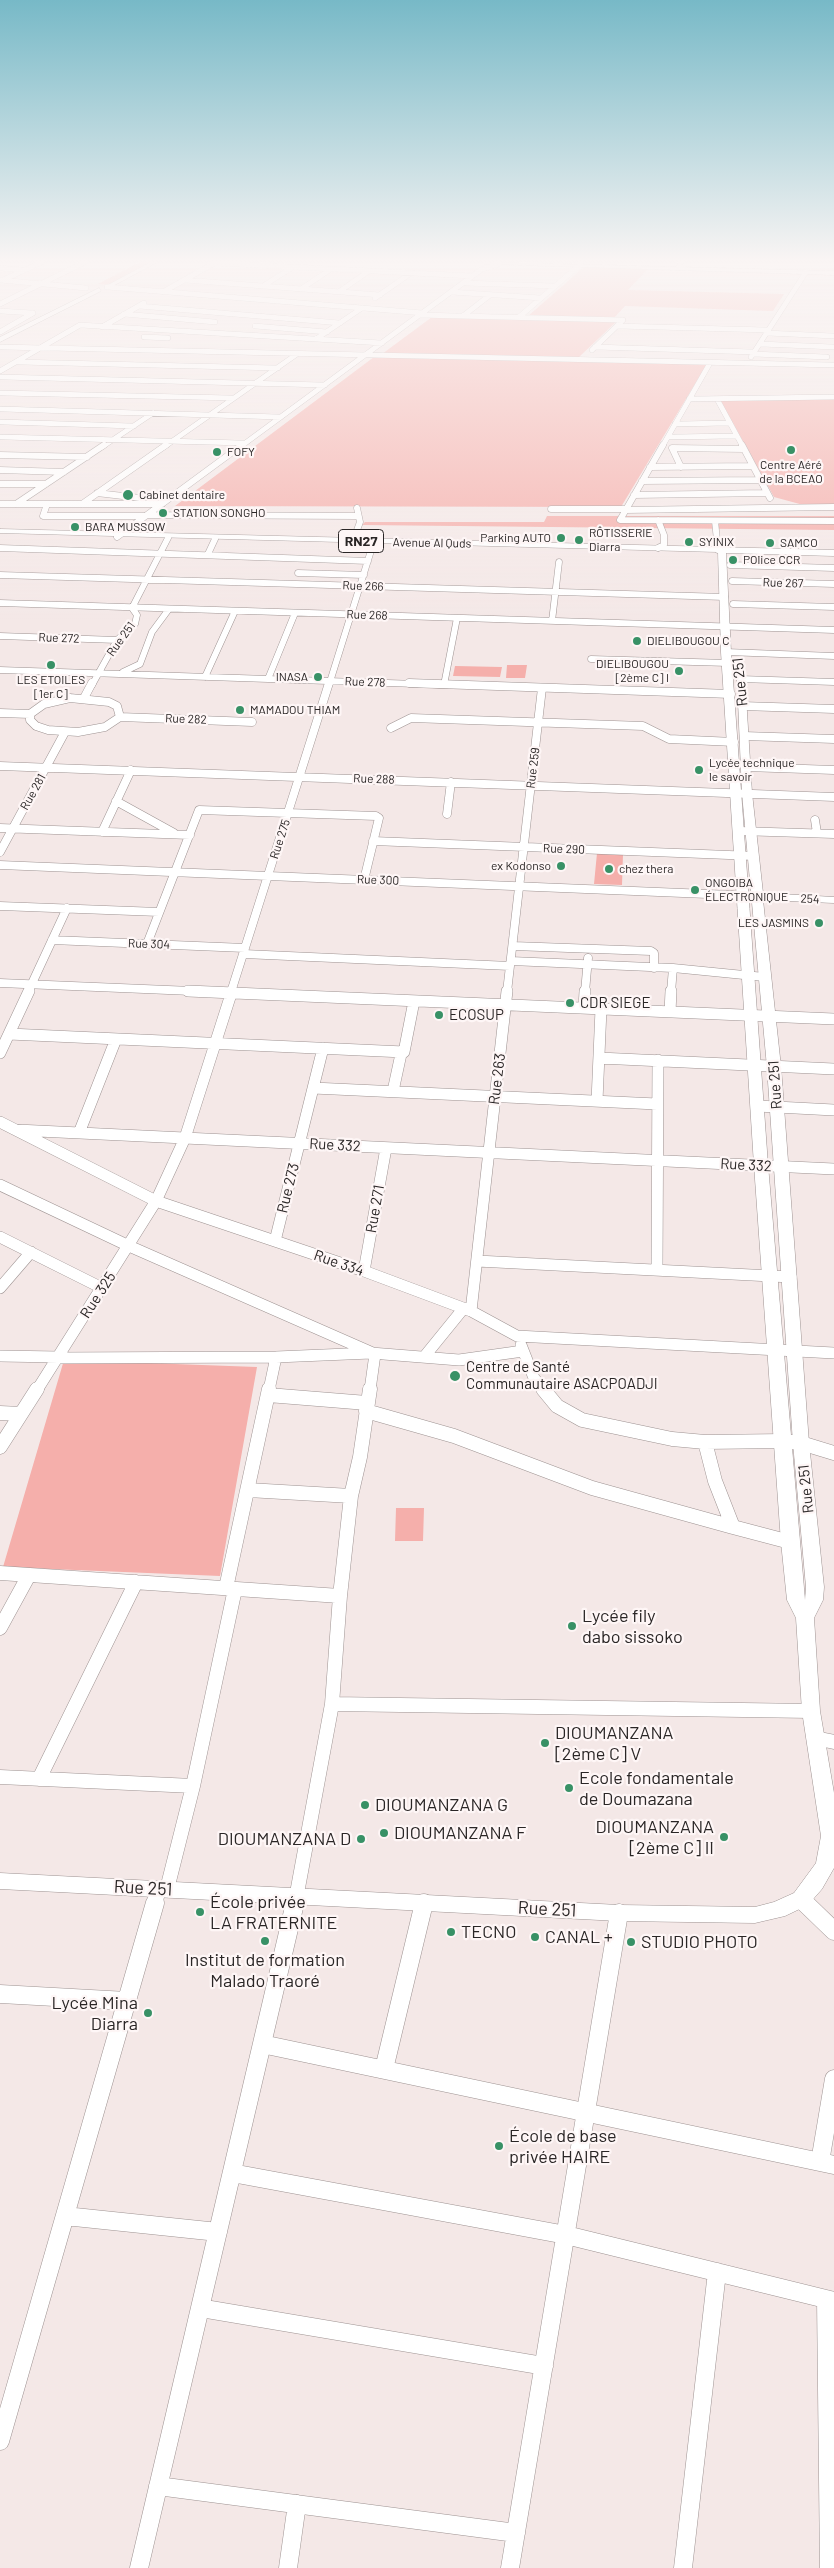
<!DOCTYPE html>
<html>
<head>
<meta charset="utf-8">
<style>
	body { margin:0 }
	canvas { display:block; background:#f4e8e7 }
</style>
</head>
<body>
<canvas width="834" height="2568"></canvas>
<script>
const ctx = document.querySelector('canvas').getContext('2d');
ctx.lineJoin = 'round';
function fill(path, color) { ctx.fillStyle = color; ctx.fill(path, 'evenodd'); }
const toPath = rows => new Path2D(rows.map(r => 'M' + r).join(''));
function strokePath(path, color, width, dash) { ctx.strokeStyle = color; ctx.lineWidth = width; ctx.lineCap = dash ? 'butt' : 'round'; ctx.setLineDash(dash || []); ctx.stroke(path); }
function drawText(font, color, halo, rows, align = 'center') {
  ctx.font = font + ' Barlow,sans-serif'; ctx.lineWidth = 4.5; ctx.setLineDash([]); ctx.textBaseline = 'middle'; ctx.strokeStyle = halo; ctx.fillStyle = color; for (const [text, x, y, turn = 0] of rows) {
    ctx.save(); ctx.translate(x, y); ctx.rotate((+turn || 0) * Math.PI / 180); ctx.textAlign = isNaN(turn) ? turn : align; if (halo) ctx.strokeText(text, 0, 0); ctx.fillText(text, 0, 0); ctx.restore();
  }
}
fill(toPath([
	[140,262,153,262,108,285,98,284],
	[584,267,648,269,628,290,784,294,773,311,625,306,613,319,527,317],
	[432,317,617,321,578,358,382,354],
	[374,357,707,364,621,507,175,506],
	[834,399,834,505,807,506,774,497,720,400],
	[547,516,834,516,834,530,362,525,365,522,544,522],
	[507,665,527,665,525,678,506,678],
	[455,666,502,667,500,677,453,676],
	[597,853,623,854,622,885,594,884],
	[64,1360,257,1367,220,1576,3,1567],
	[396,1508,424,1508,423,1541,395,1541]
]), '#f5afab');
const minorFar5 = toPath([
	[214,263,472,276],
	[0,268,23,270],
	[678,268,681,262],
	[0,280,86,288],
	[3,280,42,262],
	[185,280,380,295],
	[464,283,555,286],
	[263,286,293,267],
	[107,287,423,313],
	[301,289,331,269],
	[340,291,369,271],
	[163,292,216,262],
	[451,292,541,298],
	[375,298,411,273],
	[0,304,85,262],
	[139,306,340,323],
	[0,311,33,313],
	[124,314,215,322],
	[419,315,623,320],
	[463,316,490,295],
	[519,317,581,264],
	[255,326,327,332],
	[617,326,768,330],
	[102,327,144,303],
	[0,332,33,313],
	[766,333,834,336],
	[144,337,168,338],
	[316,339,362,308],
	[760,344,834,347],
	[0,347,834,365],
	[595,347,754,352],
	[592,350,622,321],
	[753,354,827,357],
	[751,357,806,272],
	[17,362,278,368],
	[0,371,80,325,382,343],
	[0,377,325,385],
	[0,393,234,398],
	[689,399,834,397],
	[717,399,743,447],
	[0,409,281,417],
	[0,422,134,426],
	[675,424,730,423],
	[0,437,245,443],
	[668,437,737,436],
	[102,447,153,413],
	[164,447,297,354],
	[240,447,482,269,499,264],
	[662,447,710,363]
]);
const minorFar4 = toPath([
	[663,445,620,520,834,521],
	[742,445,770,498],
	[0,455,87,457],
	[650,467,753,466],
	[681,467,672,448,744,449],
	[0,470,64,472],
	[642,481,760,480],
	[0,484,46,484],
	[97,493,140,498],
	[634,495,767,493],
	[0,504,162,504],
	[16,504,104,445],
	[47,504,43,516,145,516],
	[82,504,166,445],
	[551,509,626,509],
	[626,510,834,507],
	[147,515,358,516],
	[658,520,664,535,664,545,658,548],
	[715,521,718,550],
	[117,537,242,445],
	[353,541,360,522,357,508],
	[0,548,368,561],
	[208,554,215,539],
	[730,565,834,568],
	[298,573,364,575],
	[0,575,725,597],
	[732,581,834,584],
	[0,603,834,630],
	[733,604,834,607],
	[552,621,559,562],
	[0,636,117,640],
	[726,652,834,656],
	[591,659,728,663],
	[0,670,447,685],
	[123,672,140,664,152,632,169,609],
	[205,677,235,611],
	[268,679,295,613],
	[740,679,834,682],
	[92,685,117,640,135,624,137,615,132,608,168,538],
	[329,685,374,541],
	[444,685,457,618]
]);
const minorFar3 = toPath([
	[409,683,731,694],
	[70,698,109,702,117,706,120,717,105,727,78,732,48,730,36,726,30,720,30,714,44,704,70,698],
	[84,698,92,683],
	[742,706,834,709],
	[0,713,30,714],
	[120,717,252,722],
	[391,728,411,718,643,726,669,739,734,742],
	[744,736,834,739],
	[0,766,834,797],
	[746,767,834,770],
	[116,801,174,833],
	[447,814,451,782],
	[815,820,817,833],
	[0,828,190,835],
	[739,831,834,834],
	[102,832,131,770],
	[373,841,754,856],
	[0,852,65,732],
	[0,865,756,896],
	[0,906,159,912],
	[52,940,245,948],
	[147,944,199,810,376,816,379,818,364,880],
	[513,946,651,951,654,953,654,968],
	[244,954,510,966],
	[511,961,673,968,764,977],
	[0,983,216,992],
	[28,992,67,908],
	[231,992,329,683],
	[507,992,542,688],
	[585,992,588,958],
	[671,992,673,968]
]);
const minorFar2 = toPath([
	[188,991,834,1019],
	[584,1008,585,991],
	[670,1012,671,991],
	[9,1034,404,1052],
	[0,1053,29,991],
	[599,1058,834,1069],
	[313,1088,657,1104],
	[393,1091,401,1054,404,1052,414,1001],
	[597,1101,601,1009],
	[757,1106,834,1110],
	[0,1122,156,1201,364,1271,471,1311,517,1336,834,1353],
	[17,1130,834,1169],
	[79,1133,116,1039],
	[0,1185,129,1246,375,1354,370,1390],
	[0,1237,102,1288],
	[275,1241,323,1048],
	[477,1261,791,1277],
	[657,1270,658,1060],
	[364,1271,386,1148],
	[0,1288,31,1252],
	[471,1311,507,991],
	[521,1345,534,1378,544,1390],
	[0,1356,58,1357],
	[424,1357,463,1309],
	[57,1358,276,1357,371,1353,459,1360,523,1351],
	[37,1390,156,1201,185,1138,232,991],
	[269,1390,276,1357]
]);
const minorFar1 = toPath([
	[543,1389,557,1406,582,1420,672,1439,705,1442,783,1441,801,1443,834,1453],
	[268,1395,367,1403],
	[366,1411,454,1436,592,1488,733,1527],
	[0,1413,21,1414],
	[705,1442,715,1481,733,1527,790,1542],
	[0,1447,37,1389],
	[248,1490,351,1496],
	[0,1573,340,1596],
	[226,1588,269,1389],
	[0,1628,29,1575],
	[332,1704,811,1711],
	[815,1738,834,1742],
	[0,1777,193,1786],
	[39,1779,136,1582],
	[167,1889,193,1786,235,1589],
	[801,1899,806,1904],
	[155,1904,159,1889],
	[295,1904,332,1704,340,1596,351,1496,360,1457,370,1389]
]);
const minor = toPath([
	[805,1903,834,1931],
	[0,1994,127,2001],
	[262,2044,834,2165],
	[384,2069,424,1903],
	[820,2162,834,2079],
	[232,2173,566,2235,834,2301],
	[65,2216,218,2232],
	[826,2299,829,2568],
	[200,2308,544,2366],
	[0,2441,155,1903],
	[158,2486,516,2533],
	[139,2568,295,1903],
	[288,2568,297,2504],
	[510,2568,619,1913],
	[683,2568,717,2272]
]);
const major = toPath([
	[151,262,158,262,109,288,104,287,151,262],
	[482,262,834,271,834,275,485,264,482,262],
	[99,288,101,291,0,342,0,337,99,288],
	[0,529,834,550,834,556,726,553,731,652,768,1165,805,1600,806,1587,793,1443,767,1067,742,793,737,678,745,680,752,793,763,893,834,897,834,903,763,900,781,1067,809,1443,824,1587,823,1600,814,1618,820,1711,834,1793,834,1868,822,1889,808,1905,785,1916,755,1923,619,1921,0,1889,0,1873,619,1905,755,1907,774,1902,794,1893,816,1863,821,1836,802,1711,796,1618,787,1600,781,1542,754,1165,721,652,718,552,0,533,0,529]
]);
strokePath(minorFar5, '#9e9392', 5.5);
strokePath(minorFar4, '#9e9392', 7);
strokePath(minorFar3, '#9e9392', 9);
strokePath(minorFar2, '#9e9392', 12);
strokePath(minorFar1, '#9e9392', 15);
strokePath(minor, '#9e9392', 19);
strokePath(major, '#9e9392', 1);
strokePath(minorFar5, '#fff', 5);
strokePath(minorFar4, '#fff', 6);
strokePath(minorFar3, '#fff', 8);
strokePath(minorFar2, '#fff', 11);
strokePath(minorFar1, '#fff', 14);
strokePath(minor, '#fff', 18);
fill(major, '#fff');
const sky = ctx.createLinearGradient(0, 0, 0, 621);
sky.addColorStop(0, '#77b9c7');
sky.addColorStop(0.42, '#faf5f4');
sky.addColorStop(1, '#faf5f400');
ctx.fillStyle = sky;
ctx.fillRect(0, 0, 834, 621);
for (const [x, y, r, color] of [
	[791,450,5,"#389166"],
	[217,452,5,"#389166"],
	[128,495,6,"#389166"],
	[163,513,5,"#389166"],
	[75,527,5,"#389166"],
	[561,538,5,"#389166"],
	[579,540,5,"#389166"],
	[689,542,5,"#389166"],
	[770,543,5,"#389166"],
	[733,560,5,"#389166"],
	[637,641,5,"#389166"],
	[51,665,5,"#389166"],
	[679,671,5,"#389166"],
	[318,677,5,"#389166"],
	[240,710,5,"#389166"],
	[699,770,5,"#389166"],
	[561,866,5,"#389166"],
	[609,869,5,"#389166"],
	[695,890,5,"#389166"],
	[819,923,5,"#389166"],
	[570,1003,5,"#389166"],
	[439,1015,5,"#389166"],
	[455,1376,6,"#389166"],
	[572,1626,5,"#389166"],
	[545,1743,5,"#389166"],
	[569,1788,5,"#389166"],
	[365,1805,5,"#389166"],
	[384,1833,5,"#389166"],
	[724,1837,5,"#389166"],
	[361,1839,5,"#389166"],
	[200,1912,5,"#389166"],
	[451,1932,5,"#389166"],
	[535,1937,5,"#389166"],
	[265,1941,5,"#389166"],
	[631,1942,5,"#389166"],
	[148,2013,5,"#389166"],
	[499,2146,5,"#389166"]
]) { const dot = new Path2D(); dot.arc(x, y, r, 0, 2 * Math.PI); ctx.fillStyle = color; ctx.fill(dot); strokePath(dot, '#fef6f6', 2); }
drawText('12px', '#2a2626', '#fef6f6', [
	["FOFY",227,452],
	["Centre Aéré",791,465,"center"],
	["de la BCEAO",791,479,"center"],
	["Cabinet dentaire",139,495],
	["STATION SONGHO",173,513],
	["BARA MUSSOW",85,527],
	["RÔTISSERIE",589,533],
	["Diarra",589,547],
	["Parking AUTO",551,538,"right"],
	["SYINIX",699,542],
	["SAMCO",780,543],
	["POlice CCR",743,560],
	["DIELIBOUGOU C",647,641],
	["DIELIBOUGOU",669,664,"right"],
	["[2ème C] I",669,678,"right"],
	["INASA",308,677,"right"],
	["LES ETOILES",51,680,"center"],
	["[1er C]",51,694,"center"],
	["MAMADOU THIAM",250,710],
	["Lycée technique",709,763],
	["le savoir",709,777],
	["ex Kodonso",551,866,"right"],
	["chez thera",619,869],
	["ONGOIBA",705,883],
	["ÉLECTRONIQUE",705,897],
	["LES JASMINS",809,923,"right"]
], 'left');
drawText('12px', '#2a2626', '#fef6f6', [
	["Avenue Al Quds",432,543,1],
	["Rue 267",783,583,2],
	["Rue 266",363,586,2],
	["Rue 268",367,615,2],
	["Rue 272",59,638,2],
	["Rue 251",121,639,-54],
	["Rue 278",365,682,2],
	["Rue 282",186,719,2],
	["Rue 259",533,768,-83],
	["Rue 288",374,779,2],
	["Rue 281",33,792,-61],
	["Rue 275",280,839,-72],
	["Rue 290",564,849,2],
	["Rue 300",378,880,2],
	["254",810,899,3],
	["Rue 304",149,944,2]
]);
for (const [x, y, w] of [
	[361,541,45]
]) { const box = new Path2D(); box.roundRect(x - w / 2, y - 11.5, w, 23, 4); ctx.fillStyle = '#fef6f6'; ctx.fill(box); strokePath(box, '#2a2626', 1); }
drawText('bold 14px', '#2a2626', null, [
	["RN27",361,541]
]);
drawText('15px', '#2a2626', '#fef6f6', [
	["Rue 251",740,682,-96],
	["Rue 263",497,1079,-83],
	["Rue 251",775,1085,-94],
	["Rue 332",335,1145,3],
	["Rue 332",746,1165,3],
	["Rue 273",288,1188,-76],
	["Rue 271",375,1209,-80],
	["Rue 334",339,1263,19],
	["Rue 325",98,1295,-57],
	["Rue 251",806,1489,-96]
]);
drawText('15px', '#2a2626', '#fef6f6', [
	["CDR SIEGE",580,1003],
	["ECOSUP",449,1015],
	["Centre de Santé",466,1367],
	["Communautaire ASACPOADJI",466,1384]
], 'left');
drawText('18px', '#2a2626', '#fef6f6', [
	["Lycée fily",582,1616],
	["dabo sissoko",582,1637],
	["DIOUMANZANA",555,1733],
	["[2ème C] V",555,1754],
	["Ecole fondamentale",579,1778],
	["de Doumazana",579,1799],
	["DIOUMANZANA G",375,1805],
	["DIOUMANZANA",714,1827,"right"],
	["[2ème C] II",714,1848,"right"],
	["DIOUMANZANA F",394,1833],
	["DIOUMANZANA D",351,1839,"right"],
	["École privée",210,1902],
	["LA FRATERNITE",210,1923],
	["TECNO",461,1932],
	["CANAL +",545,1937],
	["STUDIO PHOTO",641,1942],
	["Institut de formation",265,1960,"center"],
	["Malado Traoré",265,1981,"center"],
	["Lycée Mina",138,2003,"right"],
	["Diarra",138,2024,"right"],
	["École de base",509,2136],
	["privée HAIRE",509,2157]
], 'left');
drawText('18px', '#2a2626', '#fef6f6', [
	["Rue 251",143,1888,3],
	["Rue 251",547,1909,3]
]);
</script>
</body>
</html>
